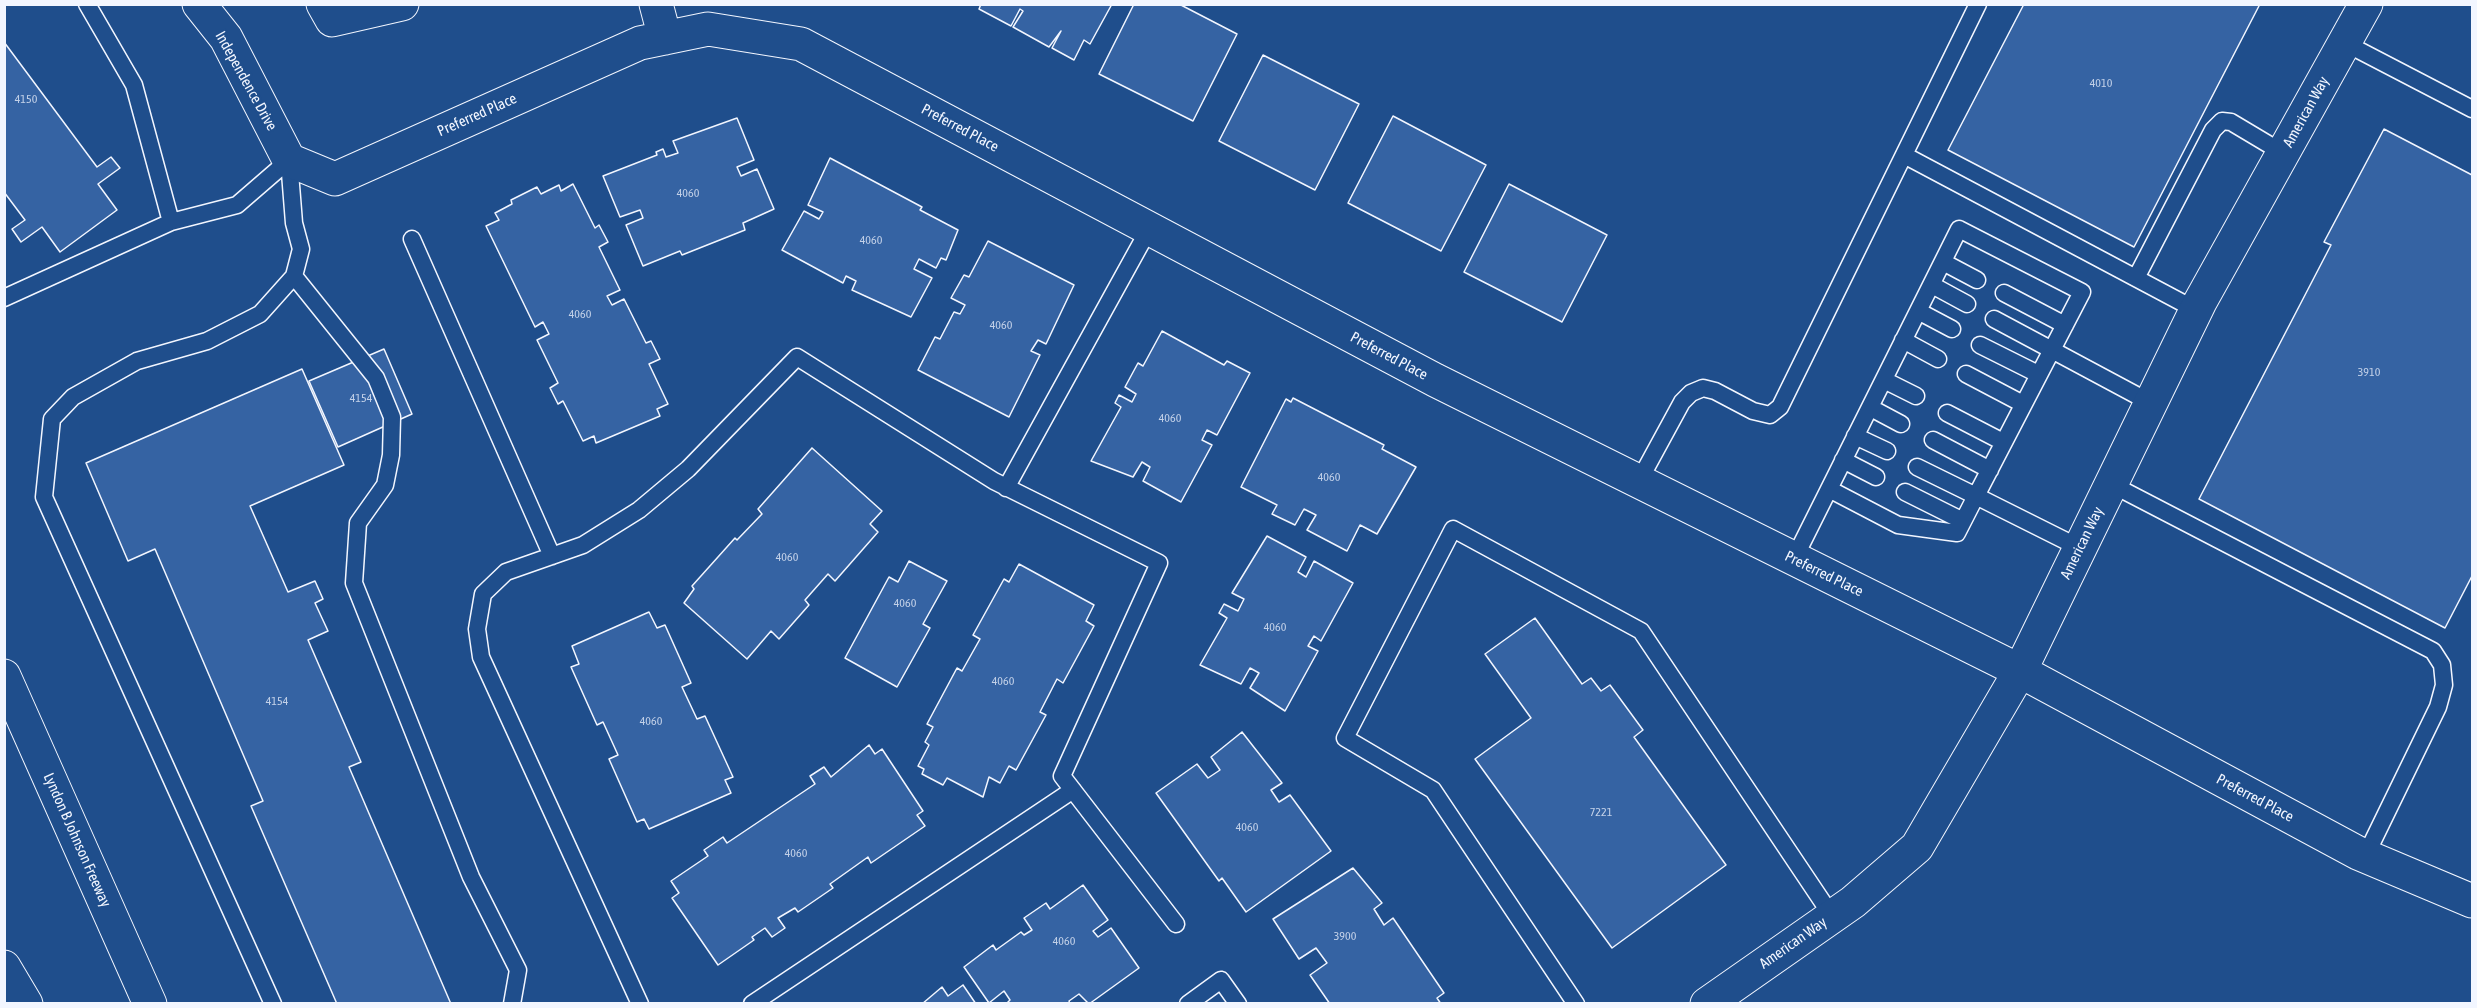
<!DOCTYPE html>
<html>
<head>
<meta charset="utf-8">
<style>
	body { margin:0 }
	#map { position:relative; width:2477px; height:1008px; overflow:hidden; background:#1f4e8c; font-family:"Asap Condensed",sans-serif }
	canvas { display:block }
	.frame { position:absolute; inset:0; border:6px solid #f2f6ff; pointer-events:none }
</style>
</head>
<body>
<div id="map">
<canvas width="2477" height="1008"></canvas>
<div class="frame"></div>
</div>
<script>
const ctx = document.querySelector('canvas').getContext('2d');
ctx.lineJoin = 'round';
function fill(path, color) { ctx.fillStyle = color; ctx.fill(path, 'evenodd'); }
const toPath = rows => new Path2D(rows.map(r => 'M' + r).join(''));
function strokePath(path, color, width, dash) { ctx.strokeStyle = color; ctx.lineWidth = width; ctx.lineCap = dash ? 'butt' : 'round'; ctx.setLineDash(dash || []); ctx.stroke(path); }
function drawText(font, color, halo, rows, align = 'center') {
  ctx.font = font + ' "Asap Condensed",sans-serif'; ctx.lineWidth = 4.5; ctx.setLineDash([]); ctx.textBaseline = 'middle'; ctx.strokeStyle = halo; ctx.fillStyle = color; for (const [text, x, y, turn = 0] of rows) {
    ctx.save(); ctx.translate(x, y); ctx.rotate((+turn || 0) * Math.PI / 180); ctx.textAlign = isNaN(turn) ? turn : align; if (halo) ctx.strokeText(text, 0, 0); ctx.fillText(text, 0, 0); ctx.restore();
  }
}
const building = toPath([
	[981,4,1112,4,1090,44,1084,40,1074,60,1052,48,1061,31,1049,47,1013,27,1023,11,1020,9,1011,26,979,9,981,4],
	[1134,4,1179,4,1237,34,1193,121,1099,74,1134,4],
	[2024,4,2260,4,2134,247,1948,150,2024,4],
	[4,42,97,167,111,157,120,168,98,184,117,210,60,252,42,227,21,242,12,229,25,220,4,192,4,42],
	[1263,55,1359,104,1315,190,1219,141,1263,55],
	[1393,116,1486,165,1441,251,1348,203,1393,116],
	[737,118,754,160,737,167,741,176,757,169,774,209,743,223,745,230,682,255,680,251,643,266,626,225,643,218,640,210,620,217,603,176,657,155,656,152,663,149,666,157,678,153,673,141,737,118],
	[2384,129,2472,175,2472,576,2445,628,2199,499,2331,245,2324,242,2384,129],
	[830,158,922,207,920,210,958,230,946,260,941,258,936,268,919,259,914,269,932,278,911,317,852,290,856,281,846,276,843,283,782,250,804,211,819,219,823,212,808,205,830,158],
	[573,184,595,228,599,225,608,242,599,247,620,290,607,296,612,305,624,299,646,343,651,341,660,359,649,364,668,404,657,409,660,416,596,443,594,436,583,441,563,401,558,404,550,388,558,383,537,340,549,334,543,322,535,327,486,226,499,220,495,213,512,204,511,200,537,187,541,194,559,185,561,191,573,184],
	[1509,184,1607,235,1562,322,1464,272,1509,184],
	[988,241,1074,285,1046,344,1038,340,1031,351,1040,355,1009,417,918,370,935,337,940,339,954,312,960,314,965,305,951,298,964,275,969,277,988,241],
	[1162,331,1224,365,1227,361,1250,373,1217,435,1207,430,1202,440,1212,445,1181,502,1143,481,1150,467,1142,462,1133,477,1091,461,1121,407,1115,403,1119,395,1132,402,1136,394,1125,387,1138,363,1143,366,1162,331],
	[384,349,412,414,338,447,309,381,384,349],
	[302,369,344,465,250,506,288,592,315,581,323,599,315,603,328,631,308,640,361,762,349,767,451,1004,337,1004,251,806,263,801,155,549,128,561,86,463,302,369],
	[1293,398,1384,445,1382,449,1416,467,1377,534,1360,525,1347,551,1307,530,1316,515,1304,509,1295,525,1272,514,1277,505,1241,487,1286,399,1291,402,1293,398],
	[812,448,882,511,870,524,878,532,835,581,828,574,805,600,809,605,779,639,771,631,747,659,684,603,694,589,692,586,735,538,737,540,762,514,758,509,812,448],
	[1267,536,1306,557,1298,572,1306,577,1314,561,1353,583,1321,641,1314,636,1308,646,1318,651,1285,711,1250,688,1259,673,1250,668,1241,684,1200,665,1227,618,1219,613,1224,604,1238,611,1244,599,1232,593,1267,536],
	[909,561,947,581,923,624,930,628,897,687,845,658,889,577,898,582,909,561],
	[1019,564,1094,605,1086,621,1094,626,1063,683,1057,679,1040,712,1046,715,1016,770,1009,766,1000,783,989,777,983,797,947,778,943,785,922,774,924,769,918,766,929,745,925,742,933,727,927,724,957,668,962,671,980,639,973,635,1004,579,1009,582,1019,564],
	[649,612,657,628,665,625,691,683,682,687,697,719,705,716,733,777,725,780,731,793,649,829,644,819,637,822,609,759,618,755,603,722,597,725,571,667,579,664,572,646,649,612],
	[1535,618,1582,684,1591,678,1601,691,1610,685,1643,730,1634,737,1726,865,1612,948,1475,759,1531,718,1485,654,1535,618],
	[1242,732,1282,783,1271,790,1279,802,1290,795,1331,851,1246,912,1222,878,1219,881,1156,793,1197,764,1208,778,1220,770,1211,757,1242,732],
	[869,745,875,754,882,749,923,811,917,815,925,826,871,863,868,857,830,884,833,888,798,912,795,908,778,918,785,928,772,937,765,928,752,937,754,940,718,965,672,898,679,893,671,881,708,856,704,850,723,837,727,843,815,784,810,776,824,767,831,777,869,745],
	[1353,868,1382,903,1374,909,1384,925,1393,918,1444,993,1437,998,1441,1004,1330,1004,1310,975,1327,963,1316,948,1299,959,1273,919,1353,868],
	[1083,885,1108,920,1093,931,1098,937,1111,928,1139,968,1089,1004,1079,994,1069,1001,1070,1004,1006,1004,1010,1000,1004,991,989,1003,964,967,993,945,996,950,1021,932,1024,935,1032,930,1024,918,1046,903,1050,909,1083,885],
	[963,985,976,1004,922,1004,942,987,948,996,963,985]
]);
fill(building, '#3563a3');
strokePath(building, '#f2f6ff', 1.5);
const service = toPath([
	[87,4,134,85,171,222],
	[2345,43,2472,109],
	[1904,155,2196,310],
	[412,239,552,556],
	[1943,262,1977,280],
	[294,276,376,378,392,417,391,455,385,485,358,523,354,583,471,877,518,970,512,1004],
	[2136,278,2213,130,2222,121,2231,122,2283,153],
	[1932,285,1967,304],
	[2004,293,2065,325],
	[4,298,171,222,237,205,289,160],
	[1918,311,1952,329],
	[1994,319,2151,403],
	[1903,340,1938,359],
	[1980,345,2038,374],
	[1966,374,2023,404],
	[1884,380,1916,396],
	[1871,408,1901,424],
	[1947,413,2003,442],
	[1855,436,1887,451],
	[1933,440,1990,470],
	[1843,460,1876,477],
	[1639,481,1682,402,1691,393,1703,388,1715,391,1753,411,1770,415,1780,407,1978,4],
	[2111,484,2433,651,2442,665,2444,685,2438,707,2365,857],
	[1006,488,1149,229],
	[1829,489,1898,525,1957,533,1976,496,1917,467],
	[1905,492,1963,521],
	[1794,559,1959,229,2082,292,1976,496,2080,548],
	[273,1004,44,497,52,419,73,397,137,361,207,341,260,314,294,276,301,249,294,223,289,160],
	[640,1004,481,657,477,629,483,594,506,572,583,545,639,510,688,469,797,357,994,481,1159,563,1062,776,1176,924],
	[752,1004,1073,790],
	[1188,1004,1221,980,1238,1004],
	[1576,1004,1433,790,1345,738,1453,529,1641,631,1832,916]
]);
const minor = toPath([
	[199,4,226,38,289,160,335,179,640,43,708,29,801,44,1435,380,2020,671,2358,853,2472,901],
	[323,4,332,20,402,4],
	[656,4,665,38],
	[1707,1004,1853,902,1917,847,2020,671,2200,302,2366,4]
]);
const secondary = toPath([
	[4,676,150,1004]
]);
const motorway = toPath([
	[4,967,26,1004]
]);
strokePath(service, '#f2f6ff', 19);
strokePath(minor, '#f2f6ff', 35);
strokePath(secondary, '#f2f6ff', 35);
strokePath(motorway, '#f2f6ff', 35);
strokePath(service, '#1f4e8c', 16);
strokePath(minor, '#1f4e8c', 33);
strokePath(secondary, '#1f4e8c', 33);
strokePath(motorway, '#1f4e8c', 33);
drawText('12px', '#c3d1e8', null, [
	["4010",2101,83],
	["4150",26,99],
	["4060",688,193],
	["4060",871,240],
	["4060",580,314],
	["4060",1001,325],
	["3910",2369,372],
	["4154",361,398],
	["4060",1170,418],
	["4060",1329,477],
	["4060",787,557],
	["4060",905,603],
	["4060",1275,627],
	["4060",1003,681],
	["4154",277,701],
	["4060",651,721],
	["7221",1601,812],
	["4060",1247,827],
	["4060",796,853],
	["3900",1345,936],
	["4060",1064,941]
]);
drawText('15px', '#f2f6ff', '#1f4e8c', [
	["Independence Drive",246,81,61],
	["American Way",2306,112,-61],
	["Preferred Place",477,115,-24],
	["Preferred Place",960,128,28],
	["Preferred Place",1389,356,28],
	["American Way",2082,543,-64],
	["Preferred Place",1824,574,26],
	["Preferred Place",2255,798,28],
	["Lyndon B Johnson Freeway",77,840,66],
	["American Way",1793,943,-35]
]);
</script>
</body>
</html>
